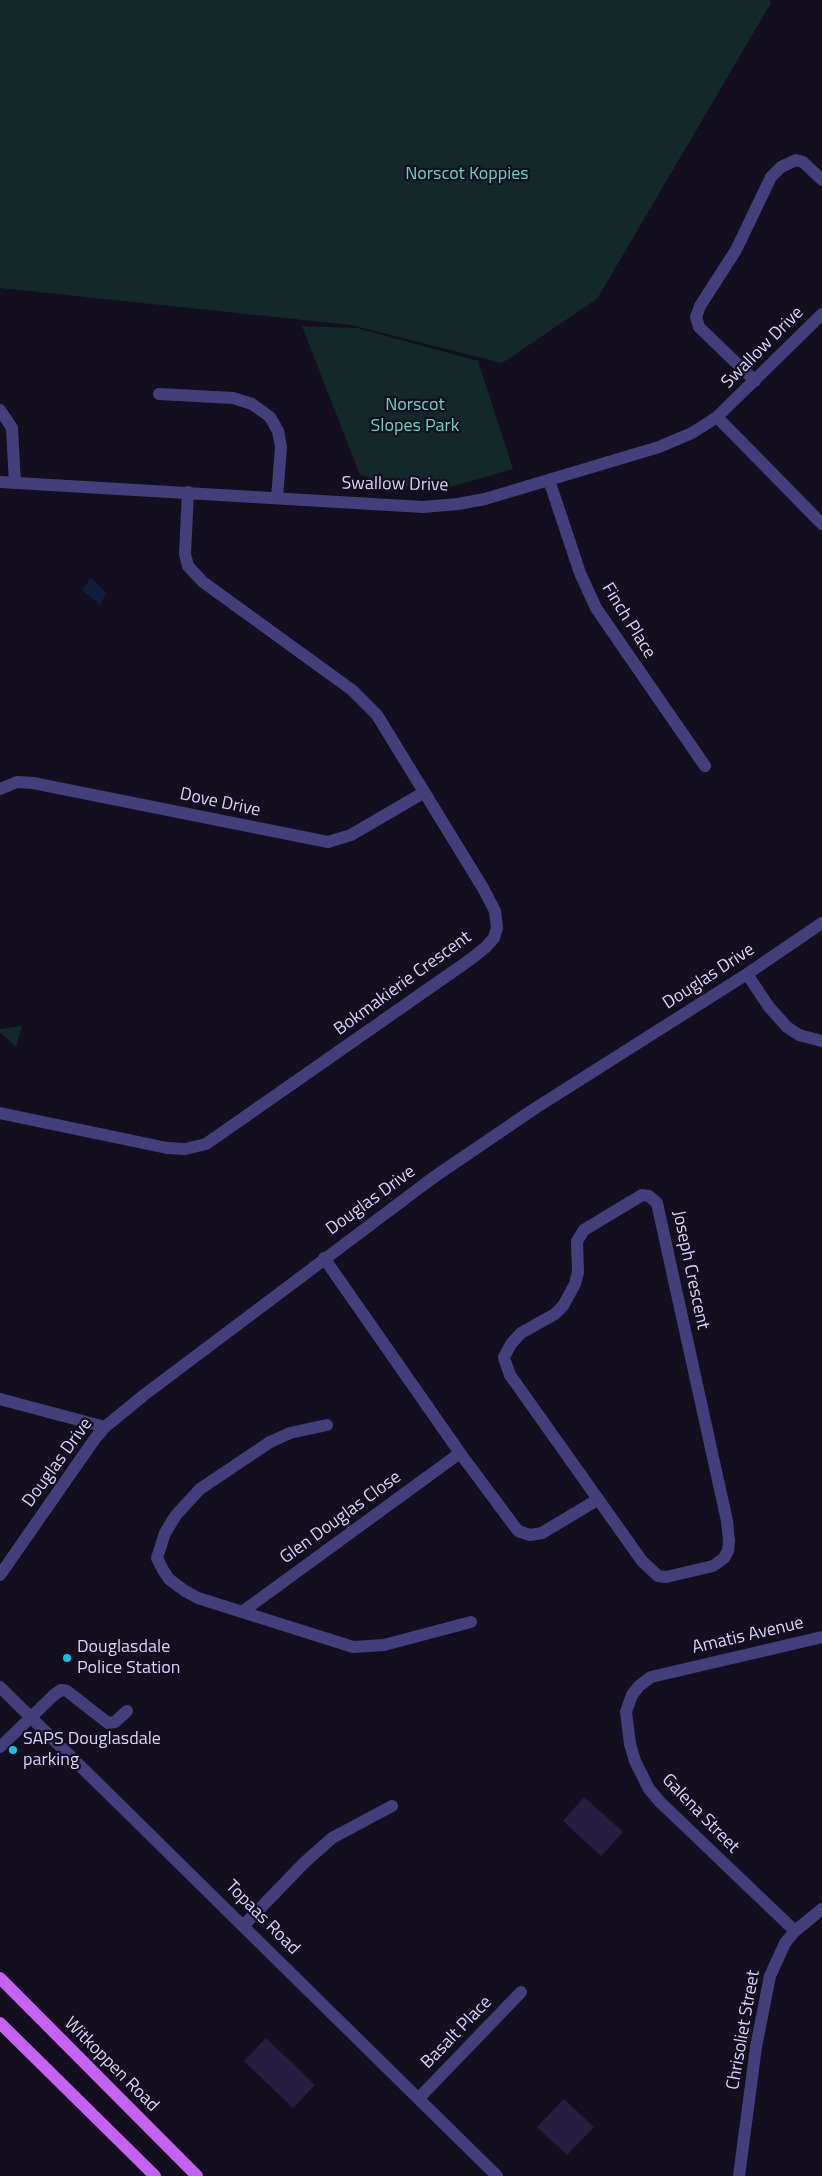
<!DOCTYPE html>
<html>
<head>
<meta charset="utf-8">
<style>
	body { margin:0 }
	canvas { display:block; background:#130f1f }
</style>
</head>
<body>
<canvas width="822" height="2176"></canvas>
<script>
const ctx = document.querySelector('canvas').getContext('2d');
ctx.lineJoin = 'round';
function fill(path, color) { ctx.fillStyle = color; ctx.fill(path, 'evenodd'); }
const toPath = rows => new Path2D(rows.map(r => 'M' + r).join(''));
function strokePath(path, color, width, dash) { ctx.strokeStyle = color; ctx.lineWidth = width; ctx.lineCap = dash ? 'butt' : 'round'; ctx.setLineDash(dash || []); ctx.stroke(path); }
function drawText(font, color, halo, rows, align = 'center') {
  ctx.font = font + ' "Titillium Web",sans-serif'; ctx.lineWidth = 4.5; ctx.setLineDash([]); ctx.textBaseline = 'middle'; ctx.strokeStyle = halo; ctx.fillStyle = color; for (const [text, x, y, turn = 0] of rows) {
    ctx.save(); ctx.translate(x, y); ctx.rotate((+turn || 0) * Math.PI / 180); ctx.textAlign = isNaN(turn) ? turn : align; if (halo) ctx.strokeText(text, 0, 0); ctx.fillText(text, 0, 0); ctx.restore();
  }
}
fill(toPath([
	[0,0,770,0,771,3,597,299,502,363,351,325,0,288],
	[302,326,357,328,478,361,513,469,447,488,404,486,360,475],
	[22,1026,16,1047,0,1032,0,1029]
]), '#122829');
fill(toPath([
	[91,578,106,593,100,605,82,590]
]), '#101e3e');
fill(toPath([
	[584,1797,623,1832,601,1856,563,1821],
	[266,2038,315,2085,293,2108,244,2061],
	[564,2099,594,2127,567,2155,537,2127]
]), '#261d3f');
strokePath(toPath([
	[755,381,699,327,696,317,700,306,736,250,771,177,781,167,796,160,803,162,822,180],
	[159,394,233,398,252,404,270,417,278,431,281,447,277,498],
	[0,410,12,428,15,483],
	[717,417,822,524],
	[549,480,580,573,596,608,705,766],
	[0,482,423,507,458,504,485,499,659,447,692,433,717,417,822,314],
	[0,789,17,782,33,783,328,842,351,835,423,793],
	[747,974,769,1007,787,1027,799,1035,822,1041],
	[0,1113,167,1148,185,1149,206,1144,471,959,486,947,494,938,497,928,495,911,483,888,377,715,352,690,203,582,188,566,185,554,188,492],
	[642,1195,649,1196,657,1203,727,1521,729,1541,728,1551,724,1558,713,1566,666,1577,658,1576,642,1561,510,1375,505,1361,504,1357,511,1344,521,1333,555,1314,563,1306,575,1284,578,1272,577,1241,584,1230,642,1195],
	[324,1258,460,1453,518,1531,530,1535,542,1533,597,1500],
	[0,1399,105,1427],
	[327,1425,290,1433,270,1442,200,1489,176,1515,165,1533,157,1558,163,1570,169,1579,185,1591,198,1598,353,1647,384,1645,471,1622],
	[0,1575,94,1440,105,1427,144,1395,434,1177,534,1109,747,974,822,923],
	[242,1612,460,1453],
	[0,1687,497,2176],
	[0,1747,54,1695,61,1690,67,1691,108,1723,115,1722,127,1711],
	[244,1925,304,1863,332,1838,392,1806],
	[795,1931,660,1802,649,1789,635,1761,630,1744,626,1712,632,1695,639,1686,651,1677,822,1637],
	[419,2098,521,1992],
	[739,2176,756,2047,770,1976,785,1943,795,1931,822,1909]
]), '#443e7a', 12);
strokePath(toPath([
	[0,1978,197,2176],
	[0,2023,155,2176]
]), '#c562f1', 12);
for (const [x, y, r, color] of [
	[67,1658,5,"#15c1e3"],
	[13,1750,5,"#15c1e3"]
]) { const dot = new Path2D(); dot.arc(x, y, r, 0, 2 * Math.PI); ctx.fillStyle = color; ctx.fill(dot); strokePath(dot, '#130f1f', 2); }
drawText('18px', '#64d4bf', '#130f1f', [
	["Norscot Koppies",467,175],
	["Norscot",415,406],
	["Slopes Park",415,427]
]);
drawText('18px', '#d9d1fb', '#130f1f', [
	["Swallow Drive",763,348,-45],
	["Swallow Drive",395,485,1],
	["Finch Place",628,621,58],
	["Dove Drive",220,803,12],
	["Douglas Drive",709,977,-33],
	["Bokmakierie Crescent",403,984,-36],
	["Douglas Drive",371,1201,-36],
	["Joseph Crescent",690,1270,78],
	["Douglas Drive",58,1463,-54],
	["Glen Douglas Close",341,1518,-36],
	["Amatis Avenue",748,1636,-13],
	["Galena Street",700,1814,46],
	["Topaas Road",262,1918,45],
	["Chrisoliet Street",744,2030,-80],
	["Basalt Place",457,2033,-46],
	["Witkoppen Road",111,2065,45]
]);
drawText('18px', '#d9d1fb', '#130f1f', [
	["Douglasdale",77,1648],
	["Police Station",77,1669],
	["SAPS Douglasdale",23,1740],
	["parking",23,1761]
], 'left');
</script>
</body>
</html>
